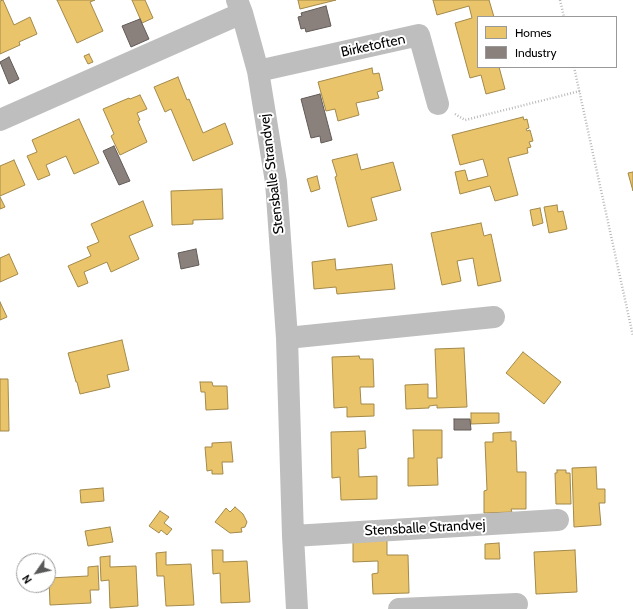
<!DOCTYPE html>
<html>
<head>
<meta charset="utf-8">
<style>
	body { margin:0 }
	#map { position:relative; width:633px; height:609px; overflow:hidden; background:#fff; font-family:Cabin,sans-serif }
	canvas { display:block }
	.legend { position:absolute; left:477px; top:16px; width:140px; height:52px; box-sizing:border-box; background:#fff; border:1px solid #999; margin:0; padding:5px 7px; list-style:none; font-size:12px; color:#000 }
	.legend li { display:flex; align-items:center; gap:8px; height:20px }
	.legend b { width:20px; border:1px solid #999 }
	.north { position:absolute; left:16px; top:553px; width:40px; height:40px; box-sizing:border-box; background:#fff; border:1px solid #999; border-radius:50%; rotate:236deg; font-size:11px; font-weight:700; line-height:16px; text-align:center; color:#000 }
	.north::after { content:''; display:block; margin:auto; width:14px; height:18px; background:#595959; clip-path:polygon(50% 0,100% 100%,50% 72%,0 100%) }
</style>
</head>
<body>
<div id="map">
<canvas width="633" height="609"></canvas>
<ul class="legend">
<li><b style="height:11px;background:#e9c46a"></b>Homes</li>
<li><b style="height:11px;background:#8a817c"></b>Industry</li>
</ul>
<div class="north">N</div>
</div>
<script>
const ctx = document.querySelector('canvas').getContext('2d');
ctx.lineJoin = 'round';
function fill(path, color) { ctx.fillStyle = color; ctx.fill(path, 'evenodd'); }
const toPath = rows => new Path2D(rows.map(r => 'M' + r).join(''));
function strokePath(path, color, width, dash) { ctx.strokeStyle = color; ctx.lineWidth = width; ctx.lineCap = dash ? 'butt' : 'round'; ctx.setLineDash(dash || []); ctx.stroke(path); }
function drawText(font, color, halo, rows, align = 'center') {
  ctx.font = font + ' Cabin,sans-serif'; ctx.lineWidth = 4; ctx.setLineDash([]); ctx.textBaseline = 'middle'; ctx.strokeStyle = halo; ctx.fillStyle = color; for (const [text, x, y, turn = 0] of rows) {
    ctx.save(); ctx.translate(x, y); ctx.rotate((+turn || 0) * Math.PI / 180); ctx.textAlign = isNaN(turn) ? turn : align; if (halo) ctx.strokeText(text, 0, 0); ctx.fillText(text, 0, 0); ctx.restore();
  }
}
const homes = toPath([
	[3,0,14,25,30,17,37,34,19,42,20,45,0,54,0,1,3,0],
	[57,0,95,0,90,2,103,31,77,43,57,0],
	[132,0,145,0,153,18,142,23,132,0],
	[298,0,336,0,300,9,298,0],
	[433,0,489,0,494,17,478,17,478,67,499,67,505,89,486,94,481,75,470,78,455,23,472,18,469,6,437,15,433,0],
	[89,54,93,62,88,64,84,56,89,54],
	[372,68,373,74,379,73,383,90,377,92,379,98,356,103,359,115,338,121,335,109,326,111,318,82,372,68],
	[178,77,187,100,189,99,203,133,225,123,233,144,193,161,171,109,165,112,154,87,178,77],
	[140,95,147,109,137,113,140,120,138,121,147,142,120,155,111,136,114,134,103,109,129,98,130,99,140,95],
	[523,117,524,120,527,119,529,128,526,129,527,131,530,130,533,141,529,142,531,147,527,148,528,153,508,158,518,195,495,201,490,186,460,194,455,172,465,170,468,181,488,176,483,159,460,165,452,135,523,117],
	[79,119,99,163,74,174,66,156,46,165,50,175,38,180,27,156,37,152,32,140,79,119],
	[357,154,361,170,393,162,401,190,371,198,377,220,348,227,335,177,337,176,332,160,357,154],
	[14,160,25,185,0,196,0,166,14,160],
	[633,172,633,191,628,173,633,172],
	[317,176,320,189,311,192,307,179,317,176],
	[222,189,223,219,193,220,193,224,172,225,171,191,222,189],
	[0,197,5,207,0,209,0,197],
	[143,201,153,226,129,236,139,259,111,272,107,262,84,272,88,283,78,287,68,266,91,256,87,247,99,242,91,224,143,201],
	[557,205,558,212,563,211,567,229,549,233,544,207,557,205],
	[540,208,543,223,533,226,530,210,540,208],
	[481,223,484,236,491,234,501,281,478,286,473,258,457,261,461,281,442,285,431,233,481,223],
	[9,254,18,274,0,282,0,258,9,254],
	[335,259,336,270,392,264,395,289,337,294,336,287,314,289,312,262,335,259],
	[0,302,7,317,0,320,0,302],
	[122,340,129,370,107,375,110,387,80,394,77,382,76,382,68,353,122,340],
	[464,348,467,407,437,408,437,405,429,406,429,408,406,409,405,385,428,384,428,398,437,398,435,349,464,348],
	[523,352,561,382,544,404,506,373,523,352],
	[359,356,360,359,373,359,374,387,360,387,361,404,374,404,374,416,347,417,347,407,334,408,332,357,359,356],
	[0,379,8,379,9,431,0,431,0,379],
	[200,382,212,382,213,386,227,386,228,409,206,410,205,392,201,392,200,382],
	[471,413,499,413,499,423,471,424,471,413],
	[413,430,442,430,442,458,437,458,438,485,408,486,408,458,414,458,413,430],
	[365,431,366,448,358,449,359,477,377,476,377,499,341,500,340,477,332,478,331,432,365,431],
	[511,432,511,441,516,441,517,472,526,472,526,509,511,509,512,512,484,513,484,491,487,490,485,442,493,442,493,433,511,432],
	[231,442,233,462,222,462,223,474,212,474,212,470,207,471,205,447,212,447,212,443,231,442],
	[596,467,597,489,605,489,605,503,599,503,601,525,574,527,572,468,596,467],
	[557,470,566,470,566,473,570,473,571,504,556,504,555,473,557,473,557,470],
	[103,488,104,501,81,503,80,490,103,488],
	[235,507,243,514,247,522,245,527,241,528,242,532,230,533,215,522,226,508,230,512,235,507],
	[160,511,169,517,164,523,172,529,167,535,161,530,159,533,149,526,160,511],
	[110,527,113,542,88,546,85,531,110,527],
	[387,539,387,555,408,555,409,593,373,594,372,574,378,573,378,561,353,562,353,541,387,539],
	[499,543,500,559,485,559,485,544,499,543],
	[212,550,223,550,223,562,247,561,250,602,221,603,220,573,213,574,212,550],
	[575,550,577,592,536,594,534,552,575,550],
	[166,552,166,565,191,564,194,605,166,606,164,576,157,576,156,553,166,552],
	[110,556,110,567,136,566,138,606,110,608,109,580,101,581,100,557,110,556],
	[98,566,99,590,90,590,91,603,50,605,49,578,88,576,88,567,98,566]
]);
fill(homes, '#e9c46a');
strokePath(homes, '#a3894a', 1);
const industry = toPath([
	[326,6,331,26,306,32,305,28,301,29,298,17,302,16,301,13,326,6],
	[140,19,149,39,131,47,122,26,140,19],
	[9,57,19,79,9,84,0,62,9,57],
	[320,94,332,140,321,143,320,136,311,138,301,99,320,94],
	[114,146,130,181,119,185,103,151,114,146],
	[196,249,199,265,181,269,178,253,196,249],
	[454,419,470,419,471,430,454,430,454,419]
]);
fill(industry, '#8a817c');
strokePath(industry, '#615a57', 1);
strokePath(toPath([
	[560,0,564,17],
	[574,67,633,336],
	[455,114,465,120,580,91]
]), '#b9b9b9', 2.5, [1, 2]);
strokePath(toPath([
	[237,0,242,13,258,71,276,182,287,338,293,536,297,609],
	[258,71,419,35,438,104],
	[0,120,242,13],
	[287,338,494,317],
	[293,536,558,520],
	[399,609,517,604]
]), '#bebebe', 22);
drawText('14px', '#000', '#fff', [
	["Birketoften",373,46,-12],
	["Stensballe Strandvej",272,174,-97],
	["Stensballe Strandvej",425,528,-3]
]);
</script>
</body>
</html>
